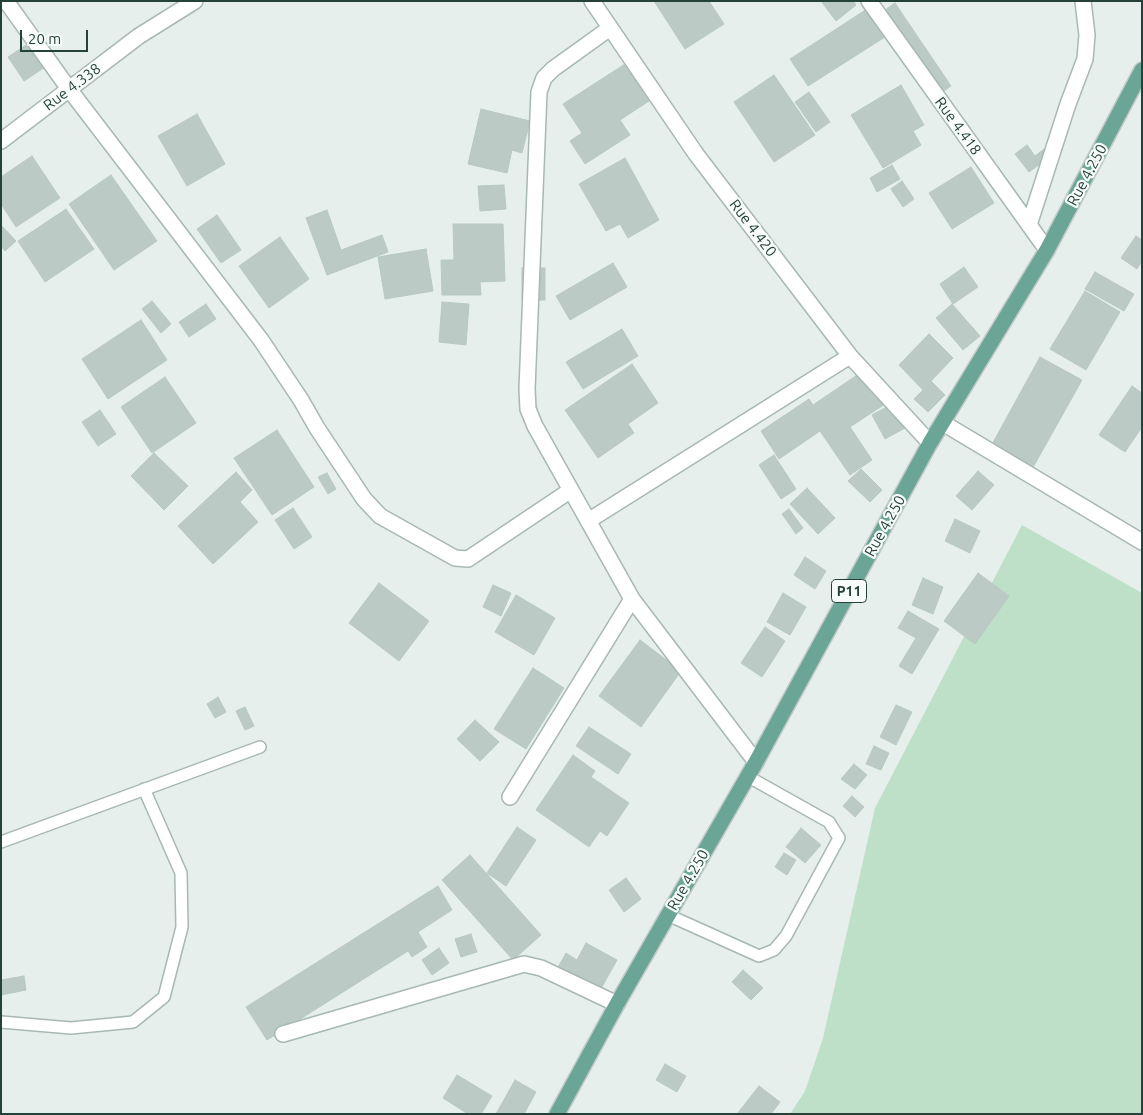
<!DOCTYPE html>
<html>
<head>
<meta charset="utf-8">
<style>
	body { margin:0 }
	#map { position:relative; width:1143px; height:1115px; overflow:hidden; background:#e6efeb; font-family:Ubuntu,sans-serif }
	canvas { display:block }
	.frame { position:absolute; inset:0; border:2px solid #24423a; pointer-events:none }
	.scale { position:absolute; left:20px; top:30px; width:68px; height:22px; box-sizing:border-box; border:2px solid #24423a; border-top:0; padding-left:6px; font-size:15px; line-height:18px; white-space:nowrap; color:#24423a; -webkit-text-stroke:4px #f7fbf9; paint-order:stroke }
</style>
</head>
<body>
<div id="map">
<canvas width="1143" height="1115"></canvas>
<div class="frame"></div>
<div class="scale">20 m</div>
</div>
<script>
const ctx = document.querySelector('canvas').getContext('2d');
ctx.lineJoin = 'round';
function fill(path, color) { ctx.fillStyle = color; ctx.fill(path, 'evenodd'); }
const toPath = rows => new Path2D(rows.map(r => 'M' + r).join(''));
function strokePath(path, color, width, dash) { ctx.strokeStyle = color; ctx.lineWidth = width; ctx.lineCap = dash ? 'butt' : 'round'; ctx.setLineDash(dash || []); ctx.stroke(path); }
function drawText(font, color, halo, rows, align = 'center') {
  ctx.font = font + ' Ubuntu,sans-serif'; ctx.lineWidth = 4.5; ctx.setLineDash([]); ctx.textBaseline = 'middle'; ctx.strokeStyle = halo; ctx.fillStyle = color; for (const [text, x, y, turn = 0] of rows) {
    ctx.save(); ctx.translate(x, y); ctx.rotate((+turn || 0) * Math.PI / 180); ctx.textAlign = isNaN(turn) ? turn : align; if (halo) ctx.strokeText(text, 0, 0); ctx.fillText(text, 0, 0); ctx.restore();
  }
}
fill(toPath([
	[1022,525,1142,593,1142,1114,790,1114,805,1091,823,1038,875,808]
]), '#bfe0c8');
const building = toPath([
	[654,1,709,1,724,24,685,49,654,1],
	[821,1,853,1,856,5,836,21,821,1],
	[895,3,951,86,935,97,879,14,895,3],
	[867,9,885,37,808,86,790,59,867,9],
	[32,41,48,65,24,81,8,57,32,41],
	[625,64,649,101,620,120,630,135,585,164,570,141,582,133,563,104,625,64],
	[774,75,815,135,774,162,734,102,774,75],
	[901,85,924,125,913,131,921,145,883,168,851,115,901,85],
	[809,92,830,122,816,132,795,102,809,92],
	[481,109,530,121,522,153,512,150,507,173,468,164,481,109],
	[197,114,225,164,187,186,158,136,197,114],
	[1027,145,1035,156,1048,146,1054,154,1029,172,1015,154,1027,145],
	[32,156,60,198,16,227,1,204,1,177,32,156],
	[625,158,659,220,628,238,620,224,606,231,579,184,625,158],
	[892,165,900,179,877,192,870,178,892,165],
	[971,167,994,203,952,229,929,193,971,167],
	[111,175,157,241,114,270,69,204,111,175],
	[902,181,914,199,903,207,891,189,902,181],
	[504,185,506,209,480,211,478,186,504,185],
	[66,209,94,249,45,282,18,241,66,209],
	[327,210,341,250,382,235,388,252,327,275,306,218,327,210],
	[217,215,241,250,221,263,197,229,217,215],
	[453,224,503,224,505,281,480,282,481,295,442,295,441,260,454,260,453,224],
	[1,225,16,241,5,251,1,246,1,225],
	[1136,236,1142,240,1142,261,1137,269,1121,258,1136,236],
	[280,237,309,279,269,308,239,266,280,237],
	[426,249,433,291,385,299,378,257,426,249],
	[613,263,627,287,570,320,556,296,613,263],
	[964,267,978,287,953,304,940,284,964,267],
	[522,268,545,268,545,300,522,300,522,268],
	[1095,272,1134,294,1124,311,1085,289,1095,272],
	[1085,291,1120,312,1086,370,1050,349,1085,291],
	[152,301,171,324,161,333,142,309,152,301],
	[442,302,469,304,466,345,439,342,442,302],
	[206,304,216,319,189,337,179,322,206,304],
	[952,304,980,336,963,350,936,318,952,304],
	[141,320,167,360,108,399,82,359,141,320],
	[622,329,638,356,583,389,566,362,622,329],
	[929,334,953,358,931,381,945,395,928,412,914,399,923,390,899,365,929,334],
	[1040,357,1082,380,1031,471,990,448,1040,357],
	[632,364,658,403,628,424,634,433,598,458,565,410,632,364],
	[863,371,885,404,850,427,872,460,850,475,820,431,779,459,761,431,809,399,813,405,863,371],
	[165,377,196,423,152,453,121,407,165,377],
	[1132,386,1142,393,1142,427,1125,452,1099,435,1132,386],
	[892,404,905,428,885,439,872,415,892,404],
	[100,410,116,434,98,446,82,422,100,410],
	[277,430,314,487,272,515,234,458,277,430],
	[154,453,188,486,164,510,131,476,154,453],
	[774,455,796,489,781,499,759,465,774,455],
	[861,469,882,490,870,502,848,481,861,469],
	[978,471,994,485,972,510,956,496,978,471],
	[236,472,252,490,240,502,258,522,213,564,178,526,236,472],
	[327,473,336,489,328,494,318,477,327,473],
	[807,488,835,518,818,534,790,504,807,488],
	[293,508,312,537,294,549,275,520,293,508],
	[789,509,803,528,796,534,782,514,789,509],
	[955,519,980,531,970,553,945,541,955,519],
	[805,557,826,571,815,589,794,575,805,557],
	[978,573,1009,596,975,644,944,621,978,573],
	[923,578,943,587,933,614,912,605,923,578],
	[379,583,429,621,399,661,349,623,379,583],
	[493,585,511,593,501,616,483,607,493,585],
	[783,593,806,607,790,635,767,622,783,593],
	[516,595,555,618,534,655,495,632,516,595],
	[908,611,939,629,912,674,899,666,916,638,898,628,908,611],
	[765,627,785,641,762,677,741,663,765,627],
	[640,640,681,671,641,727,599,696,640,640],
	[533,668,564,688,526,749,494,729,533,668],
	[218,697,226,712,215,718,207,704,218,697],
	[896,705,912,712,896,745,880,737,896,705],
	[245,707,254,726,245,730,236,711,245,707],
	[475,720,499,742,480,761,457,739,475,720],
	[589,727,631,754,618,774,576,746,589,727],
	[874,746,889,753,881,770,866,764,874,746],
	[573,755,595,771,591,777,629,803,607,836,600,831,589,847,536,810,573,755],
	[854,764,867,775,855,789,841,779,854,764],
	[852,796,864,807,855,817,843,806,852,796],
	[517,827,536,840,506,886,487,873,517,827],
	[801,828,821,845,805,863,786,847,801,828],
	[784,853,796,860,787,875,775,867,784,853],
	[470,855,541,935,513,960,442,880,470,855],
	[626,878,641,899,624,912,609,890,626,878],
	[438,886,452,910,418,932,427,947,412,957,408,951,267,1040,246,1007,438,886],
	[471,934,477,952,461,957,455,939,471,934],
	[586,943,617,960,598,994,556,971,566,953,577,960,586,943],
	[439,948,449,963,432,975,422,960,439,948],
	[743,970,763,988,751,1000,732,982,743,970],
	[24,976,26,990,1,995,1,980,24,976],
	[665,1064,686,1076,677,1092,656,1080,665,1064],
	[457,1075,492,1096,481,1114,468,1114,443,1098,457,1075],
	[515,1080,536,1092,524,1114,496,1114,515,1080],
	[759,1086,780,1102,771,1114,737,1114,759,1086]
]);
fill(building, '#bbcac4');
strokePath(building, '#b8c9c2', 1);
const service = toPath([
	[1,842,260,747],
	[668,915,759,956,774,950,786,936,839,838,829,822,747,776],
	[1,1022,71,1028,133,1022,164,997,182,927,181,873,144,789]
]);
const minor = toPath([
	[6,1,69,89,261,340,301,400,317,428,364,499,380,516,455,558,468,559,571,490],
	[592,1,696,154,850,356,930,443],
	[869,1,1047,250],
	[610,28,553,69,544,78,539,92,527,389,528,409,535,426,632,599,756,762],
	[1,141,139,36,195,1],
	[1029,225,1068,104,1085,59,1087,35,1083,1],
	[943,423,1142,542],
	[588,521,850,356],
	[510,797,632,599],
	[283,1034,524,964,541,968,617,1004]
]);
const primary = toPath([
	[557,1114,617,1004,756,762,930,443,1047,250,1142,70]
]);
strokePath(service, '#a8b8b2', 14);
strokePath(minor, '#a8b8b2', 18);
strokePath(primary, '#c2cac8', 18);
strokePath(service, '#fff', 11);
strokePath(minor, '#fff', 15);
strokePath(primary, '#6aa596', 15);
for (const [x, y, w] of [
	[849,591,35]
]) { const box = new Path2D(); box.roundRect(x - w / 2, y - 11.5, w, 23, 4); ctx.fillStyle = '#f7fbf9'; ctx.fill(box); strokePath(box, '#24423a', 1); }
drawText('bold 14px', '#24423a', null, [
	["P11",849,591]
]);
drawText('15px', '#24423a', '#f7fbf9', [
	["Rue 4.338",72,87,-37],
	["Rue 4.418",958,126,54],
	["Rue 4.250",1087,175,-62],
	["Rue 4.420",753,228,53],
	["Rue 4.250",885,526,-61],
	["Rue 4.250",688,880,-60]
]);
</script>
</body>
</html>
